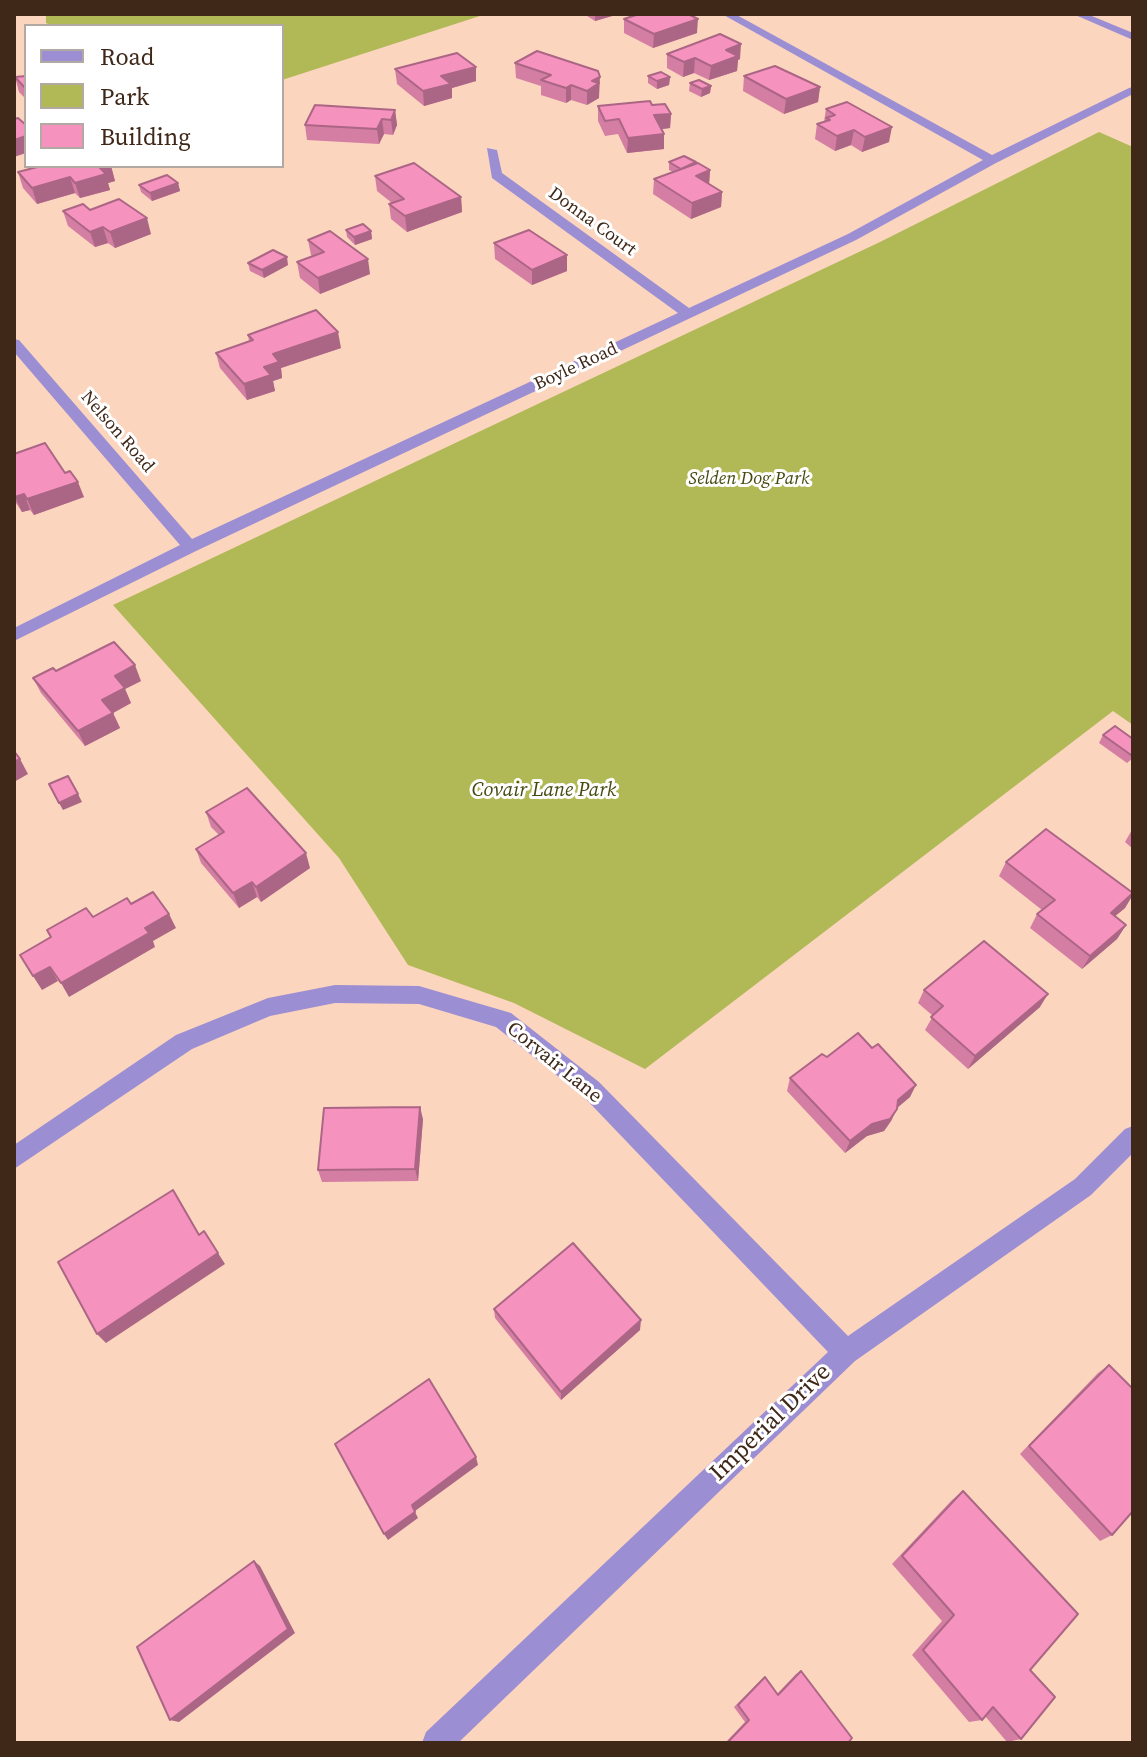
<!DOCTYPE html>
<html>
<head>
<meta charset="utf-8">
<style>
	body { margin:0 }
	#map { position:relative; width:1147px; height:1757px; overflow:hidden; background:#fbd5be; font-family:"Source Serif 4",serif }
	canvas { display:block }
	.frame { position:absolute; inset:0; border:16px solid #402819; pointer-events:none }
	.legend { position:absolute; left:24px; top:24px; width:260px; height:144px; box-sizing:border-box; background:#fff; border:2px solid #b3a9a3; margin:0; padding:10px 14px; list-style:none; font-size:24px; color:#402819 }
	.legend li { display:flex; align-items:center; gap:16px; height:40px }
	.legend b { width:40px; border:2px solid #b3a9a3 }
</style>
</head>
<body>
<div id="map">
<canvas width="1147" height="1757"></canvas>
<div class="frame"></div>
<ul class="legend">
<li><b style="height:10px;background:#9c8ed3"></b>Road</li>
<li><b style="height:22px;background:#b1b856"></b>Park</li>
<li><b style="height:22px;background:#f692be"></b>Building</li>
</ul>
</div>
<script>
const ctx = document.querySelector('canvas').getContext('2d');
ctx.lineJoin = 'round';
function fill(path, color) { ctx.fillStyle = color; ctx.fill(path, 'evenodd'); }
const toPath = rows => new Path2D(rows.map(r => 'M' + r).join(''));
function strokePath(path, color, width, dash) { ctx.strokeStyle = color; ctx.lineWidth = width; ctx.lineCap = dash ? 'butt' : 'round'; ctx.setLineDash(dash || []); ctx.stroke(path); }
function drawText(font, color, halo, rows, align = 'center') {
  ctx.font = font + ' "Source Serif 4",serif'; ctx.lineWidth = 6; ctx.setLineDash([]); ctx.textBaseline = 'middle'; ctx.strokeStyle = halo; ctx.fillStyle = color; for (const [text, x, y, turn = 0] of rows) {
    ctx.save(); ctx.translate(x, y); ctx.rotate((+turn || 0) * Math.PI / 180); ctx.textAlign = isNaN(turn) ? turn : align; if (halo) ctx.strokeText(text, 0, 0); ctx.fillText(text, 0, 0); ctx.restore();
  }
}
fill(toPath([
	[46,14,486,14,282,80,282,26,52,26,46,23],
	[1099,132,1133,147,1133,725,1113,711,645,1069,514,1003,408,965,339,858,113,605,880,242]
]), '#b1b856');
fill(toPath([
	[722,14,735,14,992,155,1129,88,1133,87,1133,94,996,163,856,240,196,551,14,641,14,628,180,545,14,352,14,339,19,340,192,539,678,313,492,178,487,148,497,150,502,173,689,308,848,234,983,160,722,14],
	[1073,14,1087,14,1133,33,1133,40,1073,14],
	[335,985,419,986,511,1013,599,1082,848,1336,1075,1179,1125,1129,1133,1126,1133,1153,1091,1195,855,1361,458,1743,422,1743,426,1732,828,1352,583,1096,496,1027,419,1004,335,1003,270,1016,192,1049,14,1169,14,1145,176,1035,268,998,335,985]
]), '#9c8ed3');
fill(toPath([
	[584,14,619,14,595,21],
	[624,19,697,33,653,48,624,33],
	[667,54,740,59,738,60,737,71,709,80,694,73,683,77,667,68],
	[515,63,599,92,599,98,587,105,571,100,566,103,541,95,541,86,516,78],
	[476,67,476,81,452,88,452,98,424,106,397,84,395,69],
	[26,76,26,99,19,92,15,77],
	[648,76,670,77,669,85,657,89,648,83],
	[744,76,820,87,818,102,784,114,743,91],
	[690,83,711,86,710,93,701,97,689,91],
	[652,105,671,114,670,128,662,129,664,149,627,153,618,134,605,136,598,121,598,106],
	[826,109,889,142,862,152,851,145,835,151,815,139,817,124,824,122],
	[395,110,397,125,393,135,384,134,379,144,307,140,305,125],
	[669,162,695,164,710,170,709,184,722,192,721,207,691,219,653,194,654,179,673,172,669,170],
	[111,166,115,181,108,183,110,190,80,198,75,193,37,204,23,188,18,172],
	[375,176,461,197,462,212,407,232,391,219,389,204,392,203,377,191],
	[178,183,180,191,152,201,141,192,139,185],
	[90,210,151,234,115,248,108,243,95,247,68,226,63,211],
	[346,230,371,231,372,239,355,245,347,237],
	[308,240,370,274,320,294,300,278,297,262,312,256,311,255],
	[494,243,567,255,567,271,532,285,495,259],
	[248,263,288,265,264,278,250,271],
	[248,335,341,348,281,368,282,378,273,381,275,391,247,400,220,368,216,353,249,341],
	[14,454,65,473,84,497,34,515,30,510,22,512,14,500],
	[56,671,141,681,125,689,131,703,113,713,120,728,85,746,41,693,33,678],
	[1103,735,1133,739,1133,758,1127,763,1099,743],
	[206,812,310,868,261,902,257,897,239,908,201,863,196,849,219,835,211,827],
	[1133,828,1133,849,1125,842],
	[1006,862,1133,895,1125,908,1115,916,1126,925,1117,939,1082,969,1030,928,1037,914,1042,910,999,876],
	[924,990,1040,1007,968,1069,925,1030,933,1016,918,1003],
	[827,1057,910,1097,897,1108,891,1121,884,1131,867,1136,845,1153,787,1091,790,1078],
	[423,1119,418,1181,322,1182,318,1170],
	[494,1309,640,1330,561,1400,495,1318],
	[1109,1365,1112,1535,1100,1541,1020,1454,1098,1373],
	[963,1491,1030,1670,1021,1739,1007,1742,985,1716,982,1720,969,1722,912,1655,942,1621,892,1564,952,1500],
	[801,1671,848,1743,725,1743,745,1722,734,1707,761,1680,765,1677,777,1694,796,1674]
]), '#d47ea3');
fill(toPath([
	[595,14,619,14,595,21],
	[698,19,697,33,653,48,654,34],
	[741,44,740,59,738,60,737,71,709,80,711,66,726,50],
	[695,58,694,73,683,77,684,62],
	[476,67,476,81,452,88,452,98,424,106,423,91,441,76],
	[600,77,599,98,587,105,587,91,592,81],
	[670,77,669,85,657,89,657,81],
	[571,85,571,100,566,103,566,88],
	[711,86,710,93,701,97,702,89],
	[820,87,818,102,784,114,786,99],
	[395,110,397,125,393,135,391,120],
	[671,114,670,128,654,130,654,115],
	[382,119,384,134,379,144,377,129],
	[892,127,889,142,862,152,865,137],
	[854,130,851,145,835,151,837,136],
	[664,134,664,149,627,153,628,138],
	[26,136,26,153,14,157,14,140],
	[111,166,115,181,108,183,110,190,80,198,75,183,100,168],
	[710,170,709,185,696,176],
	[70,177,75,193,37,204,32,188],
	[178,183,180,191,152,201,150,193],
	[722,192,721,207,691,219,692,203],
	[461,197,462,212,407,232,405,216],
	[147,218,151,234,115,248,110,232],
	[103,227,108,243,95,247,90,232],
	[371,231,372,239,355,245,354,237],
	[567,255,567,271,532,285,532,270],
	[287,257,288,265,264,278,262,270],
	[368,259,370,274,320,294,318,278],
	[338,332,341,348,281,368,282,378,273,381,275,391,247,400,244,384,264,367,273,354],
	[78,482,84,497,34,515,27,499],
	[24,494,30,510,22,512,15,497],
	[135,665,141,681,125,689,131,703,113,713,120,728,85,746,78,731,102,700,115,676],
	[20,759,28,774,14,782,14,762],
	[78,794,82,802,63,810,59,803],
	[306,853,310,868,261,902,256,887],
	[252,882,257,897,239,908,233,893],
	[1133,894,1125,908,1102,927,1111,913],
	[169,914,176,928,153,941,155,947,69,997,61,983,145,928],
	[1126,925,1117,939,1082,969,1090,956],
	[50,967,58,981,42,990,33,976],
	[1048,994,1040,1007,968,1069,975,1056],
	[916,1085,910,1097,892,1112,898,1100],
	[420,1107,423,1119,418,1181,415,1169],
	[897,1109,891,1121,884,1131,867,1136,845,1153,850,1141,872,1124],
	[218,1253,225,1264,106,1343,97,1334],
	[641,1320,640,1330,561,1400,561,1392],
	[476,1457,478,1465,415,1511,412,1505],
	[415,1512,418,1518,388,1540,384,1534],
	[254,1561,260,1566,295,1633,179,1722,170,1720]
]), '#ac6685');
const building = toPath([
	[639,14,688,14,698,19,654,34,624,19,639,14],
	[720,34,741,44,726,50,738,56,711,66,695,58,684,62,667,54,720,34],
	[537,51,598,71,600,77,592,81,599,83,587,91,571,85,566,88,541,80,551,75,515,63,537,51],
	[457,53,476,67,441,76,451,84,423,91,395,69,457,53],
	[775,66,820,87,786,99,744,76,775,66],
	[661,72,670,77,657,81,648,76,661,72],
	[26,76,26,89,15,77,26,76],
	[699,80,711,86,702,89,690,83,699,80],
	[650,101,652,105,665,104,671,114,654,115,664,134,628,138,619,119,605,121,598,106,650,101],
	[847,102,892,127,865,137,854,130,837,136,817,124,830,120,826,118,835,115,826,109,847,102],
	[315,105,395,110,391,120,382,119,377,129,305,125,315,105],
	[18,118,26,125,26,136,14,140,14,119,18,118],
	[684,156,696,162,681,169,669,162,684,156],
	[414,163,461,197,405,216,389,204,404,199,375,176,414,163],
	[698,163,710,170,696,176,722,192,692,203,654,179,698,163],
	[41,166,109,166,100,168,106,174,75,183,70,177,32,188,18,172,41,166],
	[167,175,178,183,150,193,139,185,167,175],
	[119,199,147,218,110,232,103,227,90,232,63,211,83,204,90,210,119,199],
	[363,224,371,231,354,237,346,230,363,224],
	[529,230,567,255,532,270,494,243,529,230],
	[330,231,368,259,318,278,297,262,324,252,308,240,330,231],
	[273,250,287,257,262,270,248,263,273,250],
	[316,310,338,332,273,354,279,362,264,367,271,375,244,384,216,353,253,340,248,335,316,310],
	[45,443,65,473,70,471,78,482,27,499,24,494,15,497,14,454,45,443],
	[114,642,135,665,115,676,125,688,102,700,113,713,78,731,33,678,53,668,56,671,114,642],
	[1115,726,1133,739,1133,754,1131,755,1103,735,1115,726],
	[14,751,20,759,14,762,14,751],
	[68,776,78,794,59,803,49,784,68,776],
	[247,788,306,853,256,887,252,882,233,893,196,849,224,832,206,812,247,788],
	[1046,829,1133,893,1111,913,1126,925,1090,956,1037,914,1055,900,1006,862,1046,829],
	[153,892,169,914,145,928,149,933,61,983,50,967,33,976,20,955,51,937,47,930,86,908,93,917,127,898,131,904,153,892],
	[984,941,1048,994,975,1056,931,1017,943,1006,924,990,984,941],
	[858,1033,872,1048,878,1044,916,1085,898,1100,897,1109,890,1119,872,1124,850,1141,790,1078,822,1054,827,1057,858,1033],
	[420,1107,415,1169,318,1170,324,1108,420,1107],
	[173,1190,199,1235,204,1231,218,1253,97,1334,58,1262,173,1190],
	[573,1243,641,1320,561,1392,494,1309,573,1243],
	[1109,1365,1133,1389,1133,1511,1112,1535,1029,1446,1109,1365],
	[429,1379,476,1457,412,1505,415,1512,384,1534,335,1444,429,1379],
	[963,1491,1078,1614,1030,1670,1055,1697,1021,1739,993,1707,982,1720,923,1650,954,1615,902,1556,963,1491],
	[254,1561,288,1629,170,1720,137,1647,254,1561],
	[801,1671,852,1738,848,1743,727,1743,749,1720,738,1705,765,1677,778,1695,801,1671]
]);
fill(building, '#f692be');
strokePath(building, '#ac6685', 2);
drawText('18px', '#402819', '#fff', [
	["Donna Court",592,222,36],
	["Boyle Road",576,367,-25],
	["Nelson Road",117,432,49]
]);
drawText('italic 18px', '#474a10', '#fff', [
	["Selden Dog Park",749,479]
]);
drawText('italic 20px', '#474a10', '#fff', [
	["Covair Lane Park",544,791]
]);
drawText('20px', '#402819', '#fff', [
	["Corvair Lane",554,1063,39]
]);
drawText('24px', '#402819', '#fff', [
	["Imperial Drive",771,1423,-44]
]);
</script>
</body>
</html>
